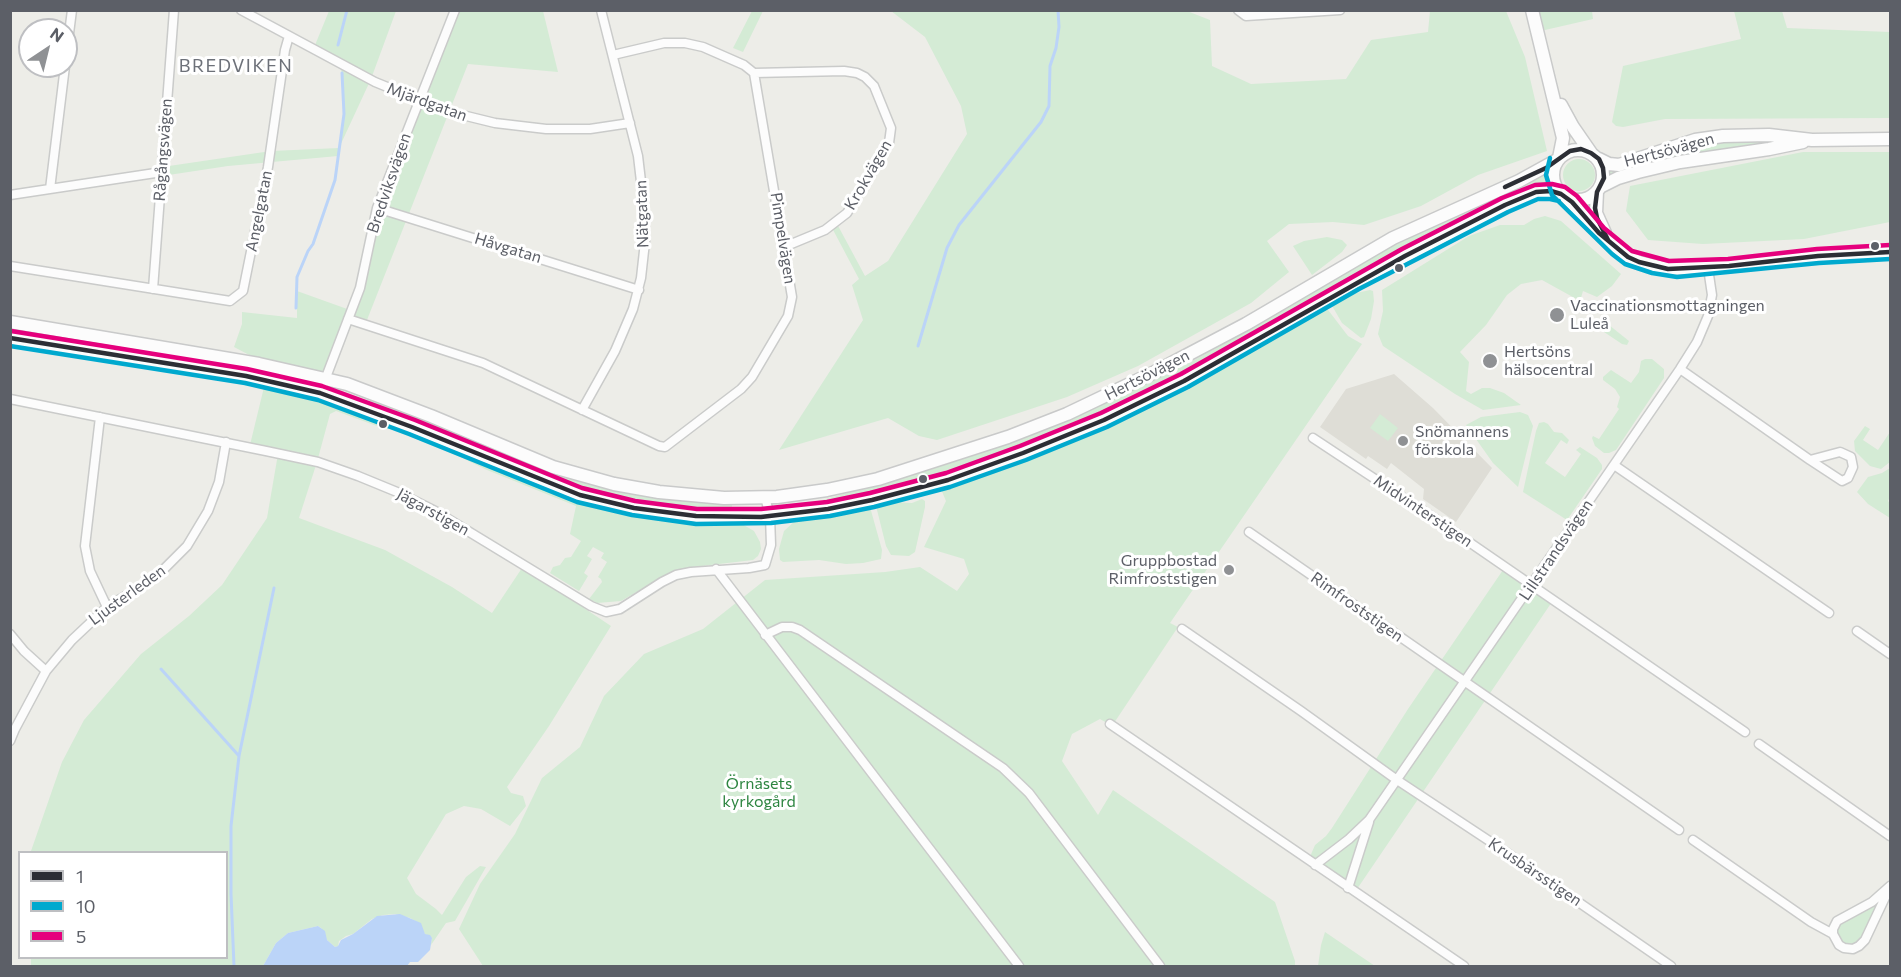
<!DOCTYPE html>
<html>
<head>
<meta charset="utf-8">
<style>
	body { margin:0 }
	#map { position:relative; width:1901px; height:977px; overflow:hidden; background:#edede8; font-family:Commissioner,sans-serif }
	canvas { display:block }
	.frame { position:absolute; inset:0; border:12px solid #5c5f67; pointer-events:none }
	.legend { position:absolute; left:18px; top:851px; width:210px; height:108px; box-sizing:border-box; background:#fff; border:2px solid #bebfc2; margin:0; padding:8px 10px; list-style:none; font-size:18px; color:#5c5f67 }
	.legend li { display:flex; align-items:center; gap:12px; height:30px }
	.legend b { width:30px; border:2px solid #bebfc2 }
	.north { position:absolute; left:18px; top:18px; width:60px; height:60px; box-sizing:border-box; background:#fff; border:2px solid #bebfc2; border-radius:50%; rotate:35deg; font-size:16px; font-weight:700; line-height:24px; text-align:center; color:#5c5f67 }
	.north::after { content:''; display:block; margin:auto; width:21px; height:27px; background:#8f9194; clip-path:polygon(50% 0,100% 100%,50% 72%,0 100%) }
</style>
</head>
<body>
<div id="map">
<canvas width="1901" height="977"></canvas>
<div class="frame"></div>
<ul class="legend">
<li><b style="height:8px;background:#2c2e35"></b>1</li>
<li><b style="height:8px;background:#00a9ce"></b>10</li>
<li><b style="height:8px;background:#e5007d"></b>5</li>
</ul>
<div class="north">N</div>
</div>
<script>
const ctx = document.querySelector('canvas').getContext('2d');
ctx.lineJoin = 'round';
function fill(path, color) { ctx.fillStyle = color; ctx.fill(path, 'evenodd'); }
const toPath = rows => new Path2D(rows.map(r => 'M' + r).join(''));
function strokePath(path, color, width, dash) { ctx.strokeStyle = color; ctx.lineWidth = width; ctx.lineCap = dash ? 'butt' : 'round'; ctx.setLineDash(dash || []); ctx.stroke(path); }
function drawText(font, color, halo, rows, align = 'center') {
  ctx.font = font + ' Commissioner,sans-serif'; ctx.lineWidth = 6; ctx.setLineDash([]); ctx.textBaseline = 'middle'; ctx.strokeStyle = halo; ctx.fillStyle = color; for (const [text, x, y, turn = 0] of rows) {
    ctx.save(); ctx.translate(x, y); ctx.rotate((+turn || 0) * Math.PI / 180); ctx.textAlign = isNaN(turn) ? turn : align; if (halo) ctx.strokeText(text, 0, 0); ctx.fillText(text, 0, 0); ctx.restore();
  }
}
fill(toPath([
	[1394,374,1433,408,1492,468,1456,522,1423,499,1424,489,1391,463,1387,469,1368,456,1366,459,1320,427,1346,389]
]), '#deddd6');
fill(toPath([
	[329,11,396,11,371,79,339,148,338,156,228,166,162,176,162,167,271,151,339,148,344,114,342,73,339,63,313,50],
	[455,11,543,11,558,72,468,64,365,325,347,320,325,378,270,366,234,347,242,324,242,312,297,318,297,291,350,310,378,209],
	[752,11,763,11,743,52,733,48],
	[891,11,1187,11,1210,20,1212,66,1251,84,1346,79,1371,40,1428,32,1430,11,1506,11,1525,57,1547,151,1478,175,1421,206,1364,225,1333,222,1289,224,1267,241,1289,272,1251,303,1138,366,1067,397,937,440,919,436,888,418,779,450,863,320,852,285,859,279,831,226,836,222,865,276,888,261,967,134,961,106,925,37],
	[1538,11,1592,11,1593,19,1545,30,1542,29],
	[1734,11,1782,11,1787,28,1890,32,1890,118,1665,119,1623,127,1616,126,1612,122,1623,66,1741,39],
	[1712,141,1768,141,1769,143,1608,177,1608,168],
	[1803,152,1890,152,1890,222,1804,239,1703,244,1648,240,1626,211,1630,186],
	'1563 175a16 16 0 1 1 32 0a16 16 0 1 1-32 0Z',
	[1547,172,1551,186,1507,199,1411,245,1343,282,1193,369,1090,419,983,461,925,479,825,504,823,500,982,453,1089,411,1189,363,1249,330,1360,263,1406,239],
	[1545,216,1561,221,1621,274,1612,286,1597,297,1583,291,1580,301,1542,280,1521,284,1507,295,1486,325,1460,352,1469,362,1466,391,1471,394,1482,388,1490,388,1504,393,1521,405,1483,410,1455,394,1383,346,1378,334,1383,311,1382,290,1469,236,1500,225,1524,225,1534,219],
	[1327,237,1342,240,1347,245,1342,252,1312,275,1293,246,1304,241],
	[1370,290,1373,291,1374,301,1371,319,1364,337,1361,338,1342,323,1331,304,1347,295],
	[1322,302,1348,336,1362,344,1170,623,1178,627,1112,726,1100,719,1072,734,1062,761,1098,815,1113,790,1275,902,1295,961,1295,966,483,966,459,929,480,884,515,834,542,778,580,747,604,696,644,654,703,629,765,580,885,572,920,567,957,591,969,574,964,559,924,547,946,501,938,482,1114,415],
	[1584,318,1604,321,1629,341,1627,345,1622,344,1586,320,1581,327,1577,324],
	[10,328,220,362,220,367,11,332],
	[1645,359,1652,359,1664,369,1664,378,1616,450,1609,453,1604,453,1595,446,1592,438,1593,436,1599,439,1619,409,1617,407,1620,397,1615,389,1603,380,1603,377,1611,370,1631,383,1639,372,1641,361],
	[265,383,320,393,546,490,577,501,612,510,661,519,715,524,742,524,754,531,760,542,761,549,758,556,753,560,685,568,671,572,621,601,597,603,589,599,602,582,601,579,598,577,607,562,601,558,604,553,593,547,587,556,592,559,584,573,588,576,579,591,550,573,553,567,560,565,565,558,571,557,581,541,570,534,576,506,487,470,415,435,374,425,336,411,330,414,317,462,299,518,385,550,452,587,492,613,524,565,587,604,584,608,611,626,549,726,507,787,511,793,523,796,526,806,510,826,481,809,464,806,446,814,407,878,416,894,436,909,442,915,466,877,480,866,486,867,455,921,446,923,431,945,432,938,425,934,417,922,410,918,395,914,383,915,372,919,353,934,346,936,339,941,338,946,335,947,327,940,321,928,318,926,288,933,276,943,263,966,31,966,31,958,226,958,226,852,31,851,62,762,84,720,141,654,189,616,222,585,267,518,278,454,249,449],
	[371,398,430,420,517,459,583,482,658,498,732,504,732,511,699,510,658,505,610,497,580,489,369,402],
	[1520,412,1528,415,1533,426,1518,487,1493,463,1466,425,1481,417],
	[1380,414,1398,428,1388,441,1370,428],
	[1544,422,1548,424,1554,432,1562,433,1569,440,1567,444,1561,440,1545,463,1565,477,1581,454,1576,450,1580,447,1597,458,1602,465,1602,469,1567,520,1523,492,1536,431,1539,423],
	[1865,426,1870,429,1863,440,1878,450,1890,432,1890,462,1881,469,1870,466,1855,451,1854,441],
	[1890,468,1890,497,1888,501,1890,503,1890,518,1868,504,1857,492,1868,477,1882,473],
	[922,499,925,501,925,507,915,552,909,556,891,555,886,546,876,506,893,502,912,503],
	[870,507,882,550,881,559,863,563,846,564,819,560,783,562,780,560,779,549,784,531,795,521,835,516],
	[1505,567,1532,585,1556,596,1355,892,1309,859,1315,845,1326,836,1332,828,1408,709],
	[1890,886,1865,940,1847,949,1833,933,1838,920],
	[1325,932,1375,966,1318,966,1321,945]
]), '#d4ebd5');
fill(toPath([
	[400,914,421,923,425,934,430,935,432,938,430,950,418,962,410,962,407,966,263,966,276,943,288,933,318,926,325,931,327,940,335,947,338,946,341,940,353,934,377,916]
]), '#bbd4f8');
strokePath(toPath([
	[338,45,347,10],
	[296,308,297,277,308,251,313,244,335,180,344,114,342,73],
	[918,346,947,248,959,225,1041,122,1049,106,1050,66,1056,48,1059,27,1058,10],
	[161,669,239,756],
	[234,966,231,894,231,826,239,756,274,588]
]), '#bbd4f8', 3);
const street = toPath([
	[241,10,375,82,446,111,495,123,546,129,590,129,630,123],
	[1238,10,1246,16,1340,10],
	[66,57,72,10],
	[754,73,844,71,857,73,865,77,874,86,891,128,889,143,847,213,825,230,784,247],
	[50,189,65,66],
	[10,195,162,172],
	[377,208,639,290],
	[10,266,230,301,243,291,268,167,285,50,289,36],
	[153,289,174,10],
	[348,319,483,363,659,446,665,447,741,389,752,377,788,316,792,297,754,73,744,65,703,47,685,43,664,43,613,55],
	[1680,369,1810,460,1840,452,1851,457,1853,467,1848,478,1842,481,1810,460],
	[320,393,360,288,377,208,455,10],
	[10,399,266,451,318,462,358,476,397,492,435,511,591,606,606,612,620,609,662,582,676,575,691,572,749,568,765,565,771,545,770,516,765,497],
	[582,410,615,351,633,309,641,278,645,242,644,207,638,156,601,10],
	[100,417,85,546,90,571,107,607],
	[1313,438,1437,520,1745,732],
	[1614,465,1829,613],
	[1249,532,1679,830],
	[716,569,1019,966],
	[1182,629,1301,711,1397,780,1503,850,1671,966],
	[1857,631,1890,654],
	[10,634,24,651,46,671],
	[765,635,782,627,792,627,800,630,1003,768,1029,793,1160,966],
	[1110,724,1464,966],
	[10,741,15,729,46,671,72,640,107,607,144,585,165,568,187,546,208,511,219,482,226,442],
	[1759,744,1890,836],
	[1693,840,1811,922,1833,934],
	[1315,865,1349,839,1369,820,1680,369,1697,342,1708,316,1712,295,1708,268],
	[1890,886,1872,902,1837,921,1833,929,1833,934,1839,945,1844,948,1853,949,1859,946,1865,940,1890,887],
	[1348,888,1369,822]
]);
const secondary = toPath([
	[1532,10,1563,138,1559,158],
	[1561,105,1573,127,1591,153],
	'1553 175a25 25 0 1 1 50 0a25 25 0 1 1-50 0Z',
	[1599,159,1609,164,1619,165,1695,140,1723,136,1769,135,1812,140,1890,139],
	[1600,187,1618,178,1638,172,1680,162,1769,149,1803,142],
	[1597,192,1596,213,1605,233],
	[1566,197,1599,233,1628,257,1639,262,1668,269,1729,266,1818,256,1890,252],
	[10,322,259,364,347,384,431,416,553,467,614,484,659,492,724,498,777,497,827,490,878,479,1008,437,1067,414,1155,372,1246,324,1393,238,1519,181,1557,160],
	[10,338,246,376,320,393,412,427,580,495,634,508,696,516,770,516,828,509,872,500,948,480,1023,453,1104,420,1184,381,1355,282,1505,205,1536,192,1551,191,1561,194]
]);
strokePath(street, '#cacbca', 11);
strokePath(secondary, '#c9caca', 15);
strokePath(street, '#fcfcfc', 8);
strokePath(secondary, '#fcfcfc', 12);
strokePath(toPath([
	[1505,187,1546,168,1570,151,1581,149,1591,153,1599,159,1603,168,1604,178,1597,192,1595,208,1597,218,1608,240],
	[10,338,246,376,320,393,412,427,580,495,634,508,696,516,761,517,828,509,872,500,948,480,1023,453,1104,420,1184,381,1405,256,1505,205,1536,192,1551,191,1561,194,1572,202,1599,233,1628,257,1639,262,1668,269,1729,266,1818,256,1890,252]
]), '#2c2e35', 4.5);
strokePath(toPath([
	[1550,158,1546,175,1552,195,1612,254,1625,264,1652,273,1677,277,1819,263,1890,259],
	[10,346,245,383,318,400,409,434,577,502,632,515,696,524,771,523,830,516,874,507,950,487,1026,460,1107,427,1188,387,1359,289,1508,212,1538,199,1550,199,1559,201]
]), '#00a9ce', 4.5);
strokePath(toPath([
	[11,331,247,369,322,386,415,420,582,488,635,501,697,509,761,509,827,502,870,493,946,473,1020,446,1101,413,1181,374,1402,249,1502,198,1535,185,1552,184,1565,187,1577,196,1604,228,1632,251,1669,261,1728,259,1817,249,1890,245]
]), '#e5007d', 4.5);
for (const [x, y, r, color] of [
	[1875,246,5,"#5c5f67"],
	[1399,268,5,"#5c5f67"],
	[1557,315,8,"#8f9194"],
	[1490,361,8,"#8f9194"],
	[383,424,5,"#5c5f67"],
	[1403,441,6,"#8f9194"],
	[923,479,5,"#5c5f67"],
	[1229,570,6,"#8f9194"]
]) { const dot = new Path2D(); dot.arc(x, y, r, 0, 2 * Math.PI); ctx.fillStyle = color; ctx.fill(dot); strokePath(dot, '#fff', 2); }
drawText('16px', '#5c5f67', '#fff', [
	["Mjärdgatan",427,102,20],
	["Rågångsvägen",163,150,-86],
	["Hertsövägen",1669,150,-15],
	["Krokvägen",868,175,-60],
	["Bredviksvägen",389,183,-71],
	["Angelgatan",259,211,-79],
	["Nätgatan",642,214,-92],
	["Pimpelvägen",783,238,81],
	["Håvgatan",508,248,17],
	["Hertsövägen",1147,375,-27],
	["Midvinterstigen",1423,511,34],
	["Jägarstigen",433,512,29],
	["Lillstrandsvägen",1556,550,-56],
	["Ljusterleden",127,595,-36],
	["Rimfroststigen",1357,607,35],
	["Krusbärsstigen",1535,872,34]
]);
drawText('16px', '#5c5f67', '#fff', [
	["Vaccinationsmottagningen",1570,306],
	["Luleå",1570,324],
	["Hertsöns",1504,352],
	["hälsocentral",1504,370],
	["Snömannens",1415,432],
	["förskola",1415,450],
	["Gruppbostad",1217,561,"right"],
	["Rimfroststigen",1217,579,"right"]
], 'left');
drawText('16px', '#2d8540', '#fff', [
	["Örnäsets",759,784],
	["kyrkogård",759,802]
]);
ctx.letterSpacing = '1.5px';
drawText('18px', '#6d7179', '#fff', [
	["BREDVIKEN",236,66]
]);
ctx.letterSpacing = '0px';
</script>
</body>
</html>
